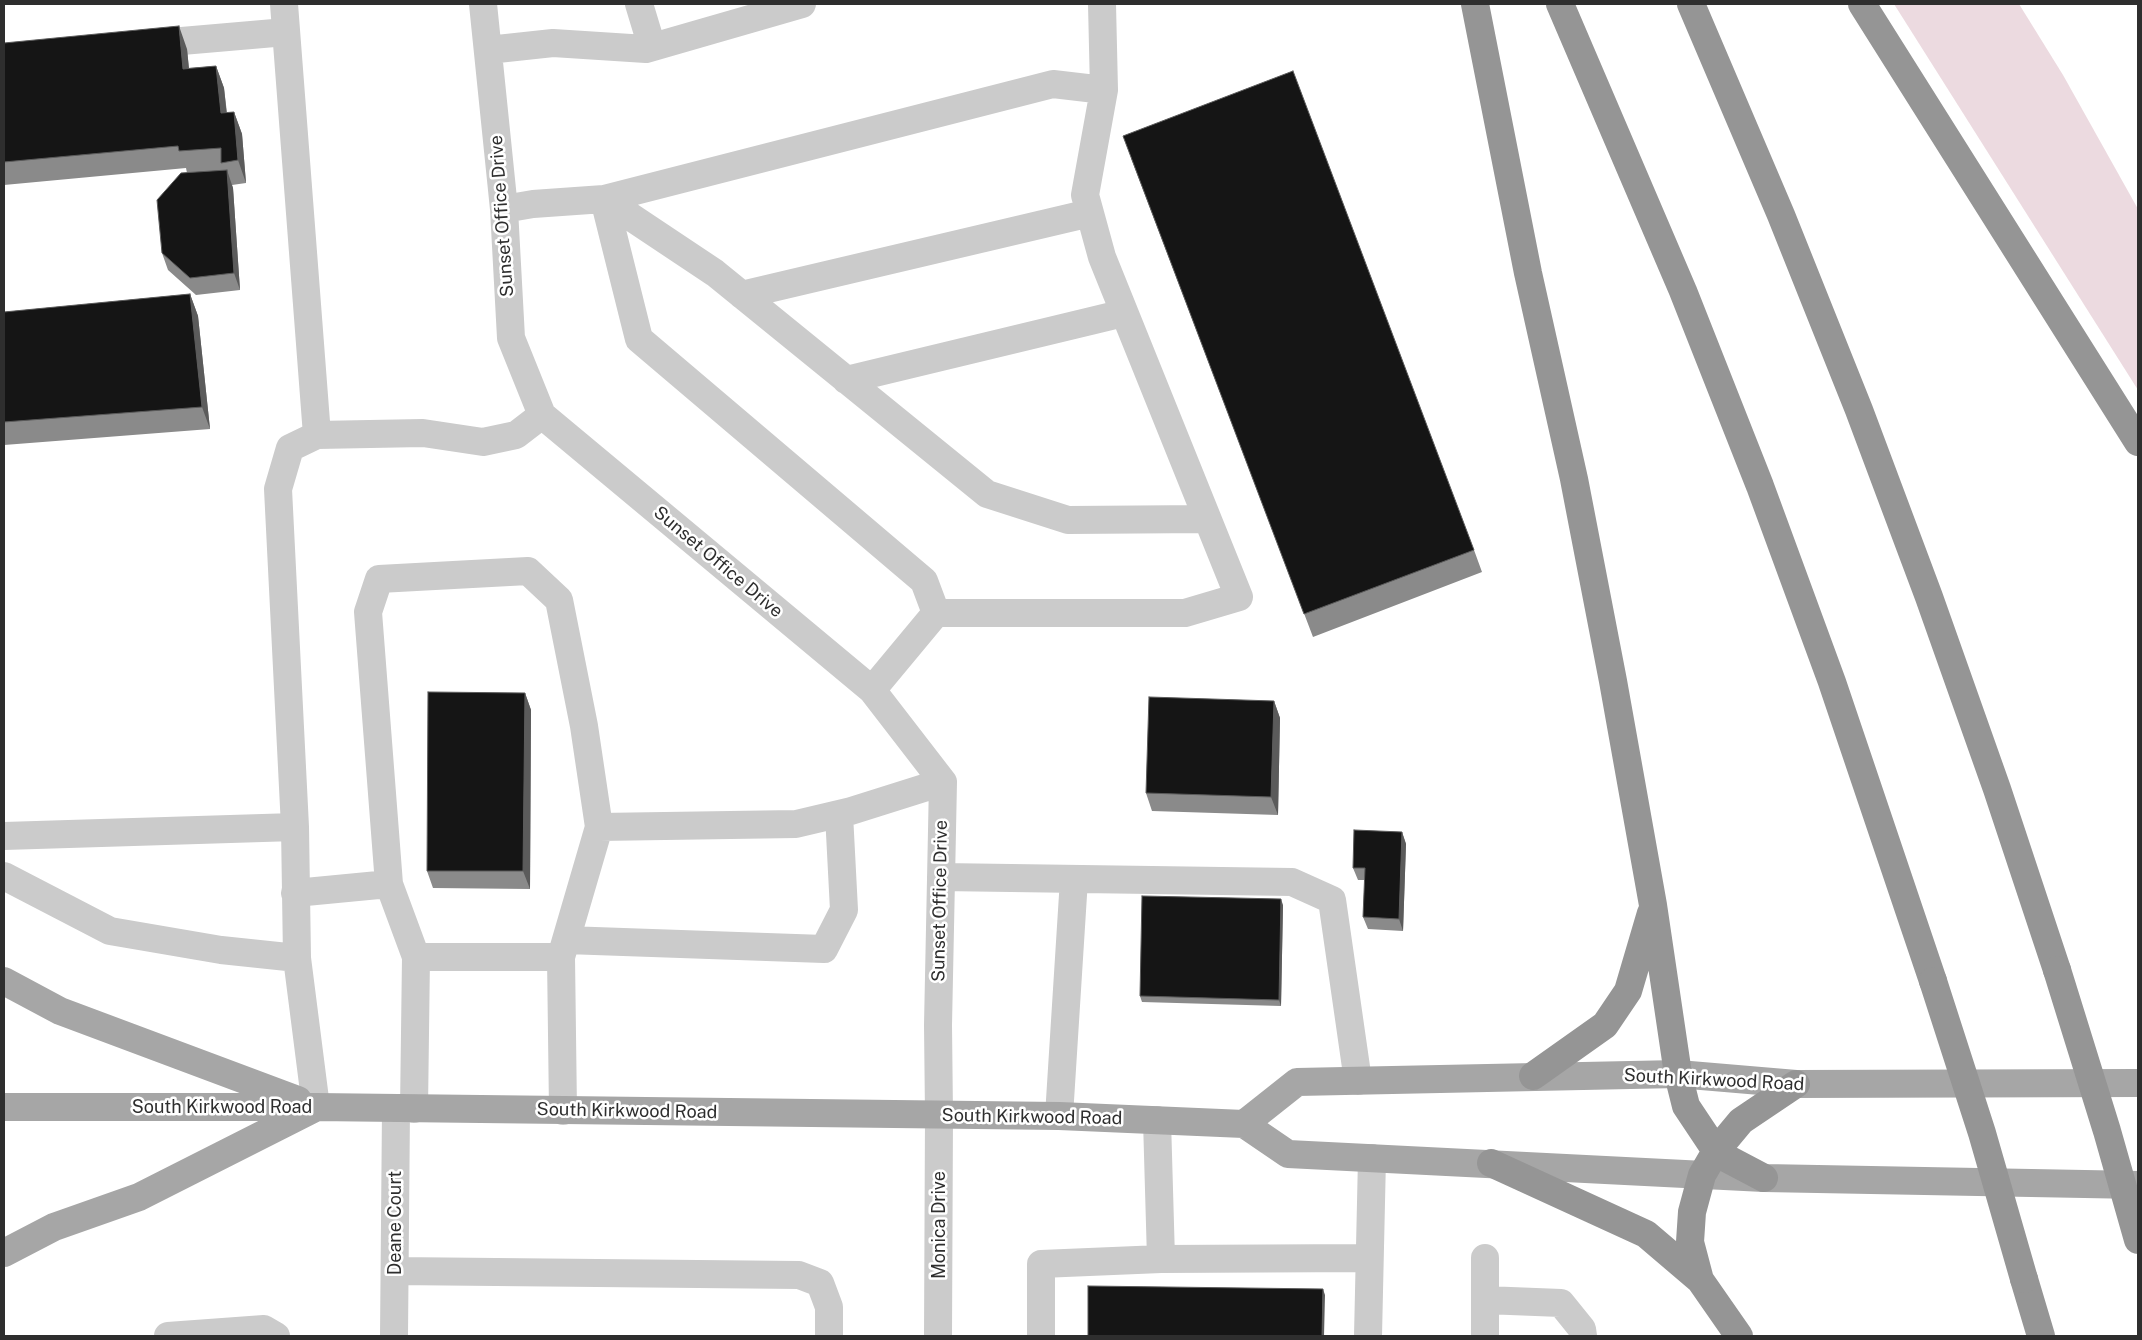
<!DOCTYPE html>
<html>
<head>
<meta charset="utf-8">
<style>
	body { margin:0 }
	#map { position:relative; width:2142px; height:1340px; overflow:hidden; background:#fff; font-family:"Public Sans",sans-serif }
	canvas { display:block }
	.frame { position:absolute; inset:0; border:5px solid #2e2e2e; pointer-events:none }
</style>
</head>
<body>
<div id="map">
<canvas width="2142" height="1340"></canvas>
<div class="frame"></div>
</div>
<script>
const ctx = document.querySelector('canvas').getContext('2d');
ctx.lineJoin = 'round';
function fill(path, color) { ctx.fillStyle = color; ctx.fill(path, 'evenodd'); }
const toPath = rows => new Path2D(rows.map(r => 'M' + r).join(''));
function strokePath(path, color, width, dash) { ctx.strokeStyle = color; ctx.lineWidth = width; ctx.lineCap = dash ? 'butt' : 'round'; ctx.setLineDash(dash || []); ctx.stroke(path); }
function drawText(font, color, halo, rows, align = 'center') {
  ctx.font = font + ' "Public Sans",sans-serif'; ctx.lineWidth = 5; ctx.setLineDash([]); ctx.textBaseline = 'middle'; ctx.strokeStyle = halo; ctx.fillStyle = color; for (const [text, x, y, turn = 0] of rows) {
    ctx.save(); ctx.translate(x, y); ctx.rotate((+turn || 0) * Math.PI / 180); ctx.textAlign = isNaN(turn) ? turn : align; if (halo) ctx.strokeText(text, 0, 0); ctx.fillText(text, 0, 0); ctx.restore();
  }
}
fill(toPath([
	[1894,4,2019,4,2063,75,2138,209,2138,390]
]), '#ecdae0');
strokePath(toPath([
	[284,4,317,435],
	[483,4,504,209,511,338,542,415,872,690,943,782,938,1025,939,1115,938,1336],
	[639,4,652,47],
	[147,44,286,32],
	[488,50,553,43,646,49,802,4],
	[604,199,715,273,987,494,1068,520,1207,519],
	[604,199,639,339,924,581,936,613],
	[504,209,533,204,604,199,1053,84,1104,90],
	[742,295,1090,213],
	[846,380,1124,313],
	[872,690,936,613,1185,613,1239,597,1102,257,1085,195,1104,90,1102,4],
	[4,836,295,827],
	[4,876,110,931,221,950,297,958,316,1107],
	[941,877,1292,882,1332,900,1358,1081],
	[389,884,416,957,414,1109],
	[295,893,389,884,368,612,379,579,528,571,559,600,584,726,599,827,796,824,851,811,943,782],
	[566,940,824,949,844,910,839,814],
	[416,957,561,957,599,827],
	[561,957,563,1111],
	[297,958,295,827,278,489,290,448,317,435,423,433,483,442,516,435,542,415],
	[1059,1116,1074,879],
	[1161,1259,1369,1258],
	[395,1271,799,1275,820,1283,829,1307,829,1336],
	[1485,1300,1561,1303,1582,1329,1583,1336],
	[168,1336,264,1329,276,1336],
	[394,1336,396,1109],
	[1041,1336,1041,1264,1161,1259,1157,1120],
	[1368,1336,1372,1158],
	[1485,1336,1485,1258]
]), '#cbcbcb', 28);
strokePath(toPath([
	[4,981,60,1011,298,1100],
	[4,1107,316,1107,1059,1116,1244,1124,1288,1154,1764,1178,2138,1185],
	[1244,1124,1297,1082,1678,1074,1796,1084,2138,1083],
	[4,1253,54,1227,139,1197,313,1109]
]), '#a6a6a6', 28);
strokePath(toPath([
	[1475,4,1528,273,1574,479,1613,681,1653,905,1678,1074,1686,1106,1716,1151,1726,1158,1764,1178],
	[1560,4,1683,291,1760,486,1832,682,1933,981],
	[1691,4,1781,215,1859,410,1929,597,1997,789,2057,970],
	[1862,4,2138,442],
	[1533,1076,1605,1025,1628,991,1651,913],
	[1491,1163,1646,1234,1700,1280],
	[2024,1279,2041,1336],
	[1739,1336,1700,1280,1690,1242,1692,1212,1702,1175,1716,1151,1741,1121,1796,1084]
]), '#959595', 28);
strokePath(toPath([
	[2057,970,2107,1131,2138,1240],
	[1933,981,1982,1133,2024,1279]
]), '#959595', 28);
fill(toPath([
	[4,43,187,49,189,68,216,66,224,88,227,113,234,112,242,134,246,183,232,185,233,188,240,290,196,295,168,270,162,253,187,173,186,168,4,185],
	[1131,158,1474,550,1482,572,1313,637],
	[190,294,198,316,210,429,4,445,4,312],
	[525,693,531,710,530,889,433,888,427,871],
	[1274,701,1280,718,1278,815,1152,811,1146,793],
	[1402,832,1406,844,1403,931,1368,929,1363,917,1365,880,1358,880,1353,868],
	[1283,905,1281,1006,1142,1002,1140,996]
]), '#8a8a8a');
fill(toPath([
	[179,26,187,49,191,91,183,69],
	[216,66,224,88,229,136,221,113],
	[234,112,242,134,246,183,238,160],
	[227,170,233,188,240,290,234,273],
	[190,294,198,316,210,429,202,407],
	[525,693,531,710,530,889,523,871],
	[1274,701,1280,718,1278,815,1271,797],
	[1402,832,1406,844,1403,931,1399,919],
	[1281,899,1283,905,1281,1006,1279,1000],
	[1323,1289,1325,1295,1324,1336,1322,1336]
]), '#5b5b5b');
const building = toPath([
	[179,26,183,69,216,66,221,113,234,112,238,160,221,163,221,148,179,151,178,146,4,162,4,43,179,26],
	[1293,71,1474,550,1304,614,1123,136,1293,71],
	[227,170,234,273,190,278,162,253,157,200,181,173,227,170],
	[190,294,202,407,4,422,4,312,190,294],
	[428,692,525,693,523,871,427,871,428,692],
	[1149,697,1274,701,1271,797,1146,793,1149,697],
	[1354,830,1402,832,1399,919,1363,917,1365,868,1353,868,1354,830],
	[1142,896,1281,899,1279,1000,1140,996,1142,896],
	[1088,1286,1323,1289,1322,1336,1088,1336,1088,1286]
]);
fill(building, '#151515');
strokePath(building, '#5b5b5b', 1);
drawText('18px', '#2e2e2e', '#fff', [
	["Sunset Office Drive",502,216,-94],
	["Sunset Office Drive",718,562,40],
	["Sunset Office Drive",940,901,-89],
	["South Kirkwood Road",1714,1080,3],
	["South Kirkwood Road",222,1107],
	["South Kirkwood Road",627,1111,1],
	["South Kirkwood Road",1032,1117,1],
	["Deane Court",395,1223,-90],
	["Monica Drive",939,1225,-90]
]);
</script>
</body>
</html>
